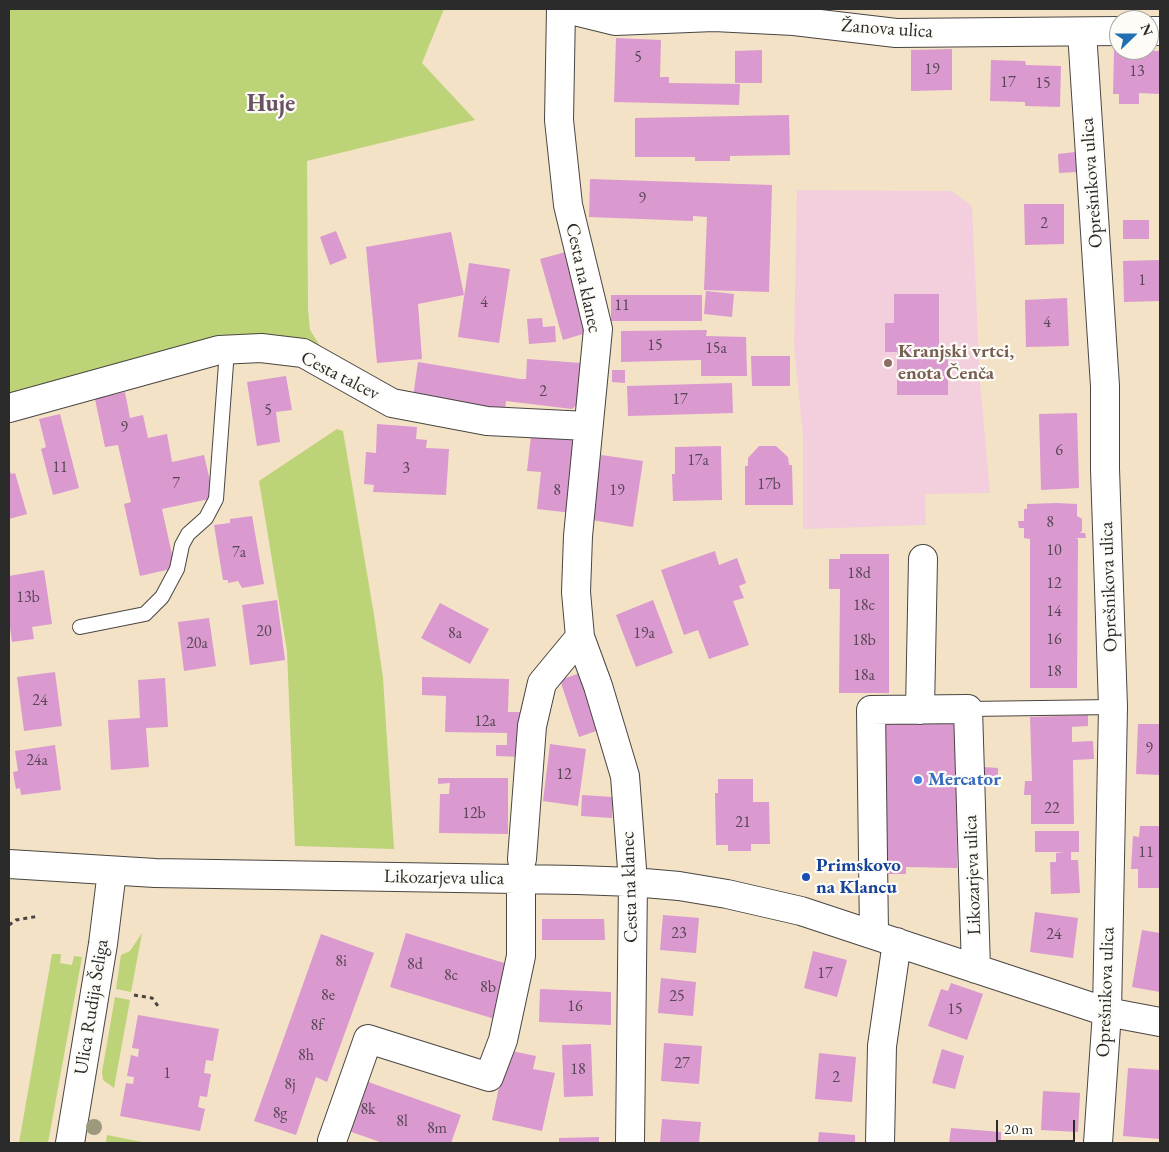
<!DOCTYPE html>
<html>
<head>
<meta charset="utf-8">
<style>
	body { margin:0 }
	#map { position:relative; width:1169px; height:1152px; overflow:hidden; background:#f3e2c6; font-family:"EB Garamond",serif }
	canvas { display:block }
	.frame { position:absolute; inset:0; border:10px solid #2b2b2b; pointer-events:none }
	.north { position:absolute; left:1109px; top:10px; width:50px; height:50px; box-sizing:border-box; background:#fdfcf7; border:1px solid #a9a8a5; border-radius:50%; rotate:68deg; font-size:14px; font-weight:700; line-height:20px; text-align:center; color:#2b2b2b }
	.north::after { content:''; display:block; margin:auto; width:18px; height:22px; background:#1f6fb2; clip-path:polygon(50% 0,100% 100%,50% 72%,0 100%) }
	.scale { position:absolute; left:996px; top:1120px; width:79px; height:22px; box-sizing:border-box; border:2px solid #2b2b2b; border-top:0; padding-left:6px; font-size:15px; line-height:18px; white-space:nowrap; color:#2b2b2b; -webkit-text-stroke:4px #fdfcf7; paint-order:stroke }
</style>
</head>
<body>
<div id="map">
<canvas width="1169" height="1152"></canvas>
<div class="frame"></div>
<div class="north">N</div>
<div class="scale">20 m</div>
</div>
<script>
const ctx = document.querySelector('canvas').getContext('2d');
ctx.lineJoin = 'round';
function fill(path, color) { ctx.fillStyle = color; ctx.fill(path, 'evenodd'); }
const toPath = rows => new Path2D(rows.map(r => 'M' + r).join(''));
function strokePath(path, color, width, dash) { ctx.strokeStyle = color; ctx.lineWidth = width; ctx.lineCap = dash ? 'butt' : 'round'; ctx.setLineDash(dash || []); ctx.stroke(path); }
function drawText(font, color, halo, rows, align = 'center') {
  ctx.font = font + ' "EB Garamond",serif'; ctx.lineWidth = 4.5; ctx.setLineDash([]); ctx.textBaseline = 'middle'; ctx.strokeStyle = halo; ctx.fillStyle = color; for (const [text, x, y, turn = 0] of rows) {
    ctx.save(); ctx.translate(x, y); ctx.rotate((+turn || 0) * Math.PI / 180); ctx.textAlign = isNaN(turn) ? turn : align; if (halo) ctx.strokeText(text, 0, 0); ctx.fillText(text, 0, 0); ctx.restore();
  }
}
fill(toPath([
	[797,190,952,191,972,206,980,381,990,493,925,494,926,525,803,529,803,436,794,345]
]), '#f3cfde');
fill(toPath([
	[9,9,444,9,422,63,475,120,307,161,308,309,310,330,320,346,315,349,9,395],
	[337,429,343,431,374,615,383,678,394,849,295,846,287,651,259,481],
	[142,933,131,992,116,989,121,955,130,951],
	[52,954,61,954,60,963,72,965,74,956,82,957,48,1143,19,1143],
	[115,997,130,1000,114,1088,103,1080,102,1072],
	[107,1135,147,1143,106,1143]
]), '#bcd378');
fill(toPath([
	[616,38,661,40,660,77,669,77,669,83,740,84,739,105,614,102],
	[952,49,952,90,911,91,911,50],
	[762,50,762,83,735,83,735,51],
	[1114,50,1160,51,1160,94,1139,93,1139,104,1119,104,1119,94,1113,94],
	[991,60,1025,61,1026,65,1061,66,1060,107,1025,106,1025,102,990,101],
	[789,115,790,155,730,156,730,161,695,161,695,157,635,157,635,118],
	[1075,152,1078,172,1059,173,1058,154],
	[590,179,772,185,769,292,704,290,707,217,693,216,693,221,589,217],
	[1024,204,1064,204,1064,244,1025,245],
	[1123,220,1149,220,1149,239,1123,239],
	[336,231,347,258,330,265,320,237],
	[451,232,464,295,418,304,422,359,377,363,366,247],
	[573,250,596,330,563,340,540,259],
	[1160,260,1160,301,1124,302,1123,261],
	[469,263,510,269,499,343,458,337],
	[706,291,734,294,732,317,704,314],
	[894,294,939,294,939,349,948,349,948,395,897,395,897,352,885,352,885,323,894,323],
	[611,295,702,295,702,321,611,321],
	[1067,298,1069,346,1026,347,1025,300],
	[542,318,543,327,555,326,556,342,529,344,527,319],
	[707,330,706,336,746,337,747,376,701,376,701,360,621,362,621,331],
	[751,356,790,356,790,386,752,386],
	[527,359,581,363,579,403,572,409,506,401,504,418,412,404,418,362,520,379,526,379],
	[612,370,625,370,625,383,612,382],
	[286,376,292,410,276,412,280,442,257,446,247,382],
	[732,383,733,413,628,416,627,386],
	[125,392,130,418,143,415,148,438,167,434,172,462,204,455,214,498,162,509,175,568,140,576,124,504,131,502,118,445,105,447,95,399],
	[1077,413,1079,488,1041,490,1039,414],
	[60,414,79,488,53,495,41,449,46,447,39,419],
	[377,424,417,427,416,439,427,440,426,448,449,449,446,495,373,492,374,485,364,484,366,452,376,453],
	[531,436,581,441,573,513,537,509,541,472,527,471],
	[721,446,722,500,673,501,672,474,675,474,675,447],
	[759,446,776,446,788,457,789,465,792,465,793,505,745,505,745,466,748,466,748,458],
	[601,455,643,461,633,527,592,520],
	[9,468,11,474,15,473,27,514,9,519],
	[1057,503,1077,504,1077,516,1082,519,1082,531,1080,533,1085,533,1086,538,1076,538,1078,539,1077,688,1030,688,1030,539,1024,538,1024,528,1019,528,1018,521,1024,521,1024,509,1027,509,1027,504],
	[252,516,264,584,242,588,238,581,228,583,228,580,223,580,214,525,230,523,230,519],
	[715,551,719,565,737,558,746,583,739,586,744,598,733,601,749,645,709,659,698,630,684,635,661,570],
	[840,554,889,554,889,693,839,693,840,589,829,589,829,559,840,559],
	[44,570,52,624,32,627,34,639,12,642,9,620,9,576],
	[277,600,285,660,250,665,242,605],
	[653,600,673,653,636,667,616,615],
	[440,603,489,629,470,664,421,638],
	[209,618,216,666,184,671,178,622],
	[55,672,62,726,24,731,17,677],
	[583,672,602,729,579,737,560,680],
	[422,677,509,679,508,712,525,712,524,757,496,756,496,745,507,745,507,733,445,732,446,696,422,695],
	[165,678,168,727,146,728,149,767,111,770,108,720,140,718,138,680],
	[1088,715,1088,726,1072,727,1072,742,1093,741,1094,759,1073,760,1074,824,1031,824,1031,795,1024,795,1025,781,1032,781,1030,717],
	[881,721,956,721,957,868,906,867,906,874,876,874],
	[1138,724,1160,724,1160,775,1136,774],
	[550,744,586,749,578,806,543,801],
	[55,745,61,790,21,795,20,788,16,789,13,772,18,771,15,751],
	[983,767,998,768,998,778,982,778],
	[438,778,508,778,508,834,439,833,440,794,449,794,450,783,438,784],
	[718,779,753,779,753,802,769,802,770,844,751,844,751,851,728,851,728,845,716,845,715,793,718,793],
	[582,795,613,797,612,818,581,816],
	[1140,826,1160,826,1160,888,1138,888,1138,869,1131,869,1133,836,1139,837],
	[1035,831,1079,831,1079,852,1071,852,1071,860,1078,860,1080,893,1051,894,1050,862,1056,862,1056,853,1065,852,1035,852],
	[1035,912,1078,918,1073,958,1030,952],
	[663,915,699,918,696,953,660,950],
	[542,919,604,919,605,940,542,940],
	[1142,930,1160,933,1160,992,1132,987],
	[406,933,514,966,498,1020,390,987],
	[321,934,374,953,327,1082,316,1077,296,1135,254,1121],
	[813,951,847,960,837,997,804,988],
	[661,978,696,982,693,1016,658,1013],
	[951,983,983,994,967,1040,928,1026,941,989,948,991],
	[540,989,611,992,611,1025,539,1022],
	[138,1015,219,1029,213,1061,206,1060,204,1073,211,1074,207,1097,200,1096,198,1107,205,1109,200,1131,120,1116,126,1083,133,1084,134,1077,127,1076,131,1055,138,1057,139,1049,132,1048],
	[664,1043,702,1046,699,1084,661,1081],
	[591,1044,593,1096,564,1097,562,1045],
	[942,1049,964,1056,955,1089,932,1083],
	[507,1050,536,1056,533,1069,555,1073,542,1131,492,1120],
	[819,1053,856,1057,852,1102,815,1099],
	[1128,1068,1160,1070,1160,1139,1123,1136],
	[360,1079,461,1115,451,1143,383,1143,343,1129],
	[1043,1091,1080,1093,1078,1132,1041,1130],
	[662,1119,701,1122,699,1143,660,1143],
	[951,1128,1001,1132,1001,1143,949,1143],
	[819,1132,855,1135,855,1143,818,1143],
	[599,1137,599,1143,559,1143,559,1138]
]), '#da99cf');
const lane = toPath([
	[80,627,145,614,162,597,177,569,182,545,188,534,206,518,216,499,227,350],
	[968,709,1113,707]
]);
const street = toPath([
	[561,9,559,120,568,205,598,329,578,536,576,592,580,637,598,686,625,776,633,882,630,1143],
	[566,9,615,21,714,17,794,21,896,33,1119,31],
	[1149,31,1160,31],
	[1082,32,1105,386,1105,469,1113,707,1107,1012,1098,1143],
	[9,408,219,350,261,348,303,353,392,403,487,421,587,426],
	[920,710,923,559],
	[522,859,532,726,542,683,580,637],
	[9,864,155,873,577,880,633,882,679,886,727,894,801,911,1107,1012,1160,1022],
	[874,933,871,710,968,709,976,969],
	[332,1141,368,1039,489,1077,503,1040,521,956,521,879],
	[70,1143,103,944,112,871],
	[880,1143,882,1046,897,942]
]);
strokePath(lane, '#494642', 16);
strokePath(street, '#494642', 30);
strokePath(toPath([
	[9,925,16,920,39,916],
	[134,995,152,998,158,1006]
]), '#494642', 3, [4, 4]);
strokePath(lane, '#fff', 14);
strokePath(street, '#fff', 28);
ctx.fillStyle = '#9d997d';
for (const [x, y] of [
	[94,1127]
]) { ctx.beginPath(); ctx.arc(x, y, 8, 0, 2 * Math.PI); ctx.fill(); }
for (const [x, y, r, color] of [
	[888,363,5,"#8d6e63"],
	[918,780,5,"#3f7fe0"],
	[806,877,5,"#1a4fb4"]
]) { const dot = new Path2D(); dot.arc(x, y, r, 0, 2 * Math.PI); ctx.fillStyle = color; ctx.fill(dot); strokePath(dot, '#fdfcf7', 2); }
drawText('16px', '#574654', null, [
	["5",638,58],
	["19",932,70],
	["13",1137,72],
	["17",1008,83],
	["15",1043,84],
	["9",642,199],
	["2",1044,224],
	["1",1142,281],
	["4",484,303],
	["11",622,306],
	["4",1047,323],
	["15",655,346],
	["15a",716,349],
	["2",543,392],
	["17",680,400],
	["5",268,411],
	["9",124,428],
	["6",1059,451],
	["17a",698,461],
	["11",60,468],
	["3",406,469],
	["7",176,484],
	["17b",769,485],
	["8",557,491],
	["19",617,491],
	["8",1050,523],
	["10",1054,551],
	["7a",239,553],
	["18d",859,574],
	["12",1054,584],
	["13b",28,598],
	["18c",864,606],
	["14",1054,612],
	["20",264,632],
	["8a",455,634],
	["19a",644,634],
	["16",1054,640],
	["18b",864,641],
	["20a",197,644],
	["18",1054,672],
	["18a",864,676],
	["24",40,701],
	["12a",485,722],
	["9",1149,749],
	["24a",37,761],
	["12",564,775],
	["22",1052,809],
	["12b",474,814],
	["21",743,823],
	["11",1146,853],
	["23",679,934],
	["24",1054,935],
	["8i",341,962],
	["8d",415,965],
	["17",825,974],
	["8c",451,976],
	["8b",488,988],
	["8e",328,996],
	["25",677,997],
	["16",575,1007],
	["15",955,1010],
	["8f",317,1026],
	["8h",306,1056],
	["27",682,1064],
	["18",578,1070],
	["1",167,1074],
	["2",836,1078],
	["8j",290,1085],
	["8k",368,1110],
	["8g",280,1114],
	["8l",402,1122],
	["8m",437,1129]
]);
drawText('19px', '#2b2b2b', '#fdfcf7', [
	["Žanova ulica",887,29,4],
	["Oprešnikova ulica",1092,183,-94],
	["Cesta na klanec",583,278,78],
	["Cesta talcev",340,376,27],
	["Oprešnikova ulica",1109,587,-92],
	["Likozarjeva ulica",973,875,-92],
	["Likozarjeva ulica",444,878,1],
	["Cesta na klanec",630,887,-92],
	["Oprešnikova ulica",1106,992,-88],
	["Ulica Rudija Šeliga",92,1007,-81]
]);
drawText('bold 19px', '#785e54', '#fdfcf7', [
	["Kranjski vrtci,",898,352],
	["enota Čenča",898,374]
], 'left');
drawText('bold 19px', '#366cbe', '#fdfcf7', [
	["Mercator",928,780]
], 'left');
drawText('bold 19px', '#164399', '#fdfcf7', [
	["Primskovo",816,866],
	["na Klancu",816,888]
], 'left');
drawText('bold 24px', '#685264', '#fdfcf7', [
	["Huje",271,104]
]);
</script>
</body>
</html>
